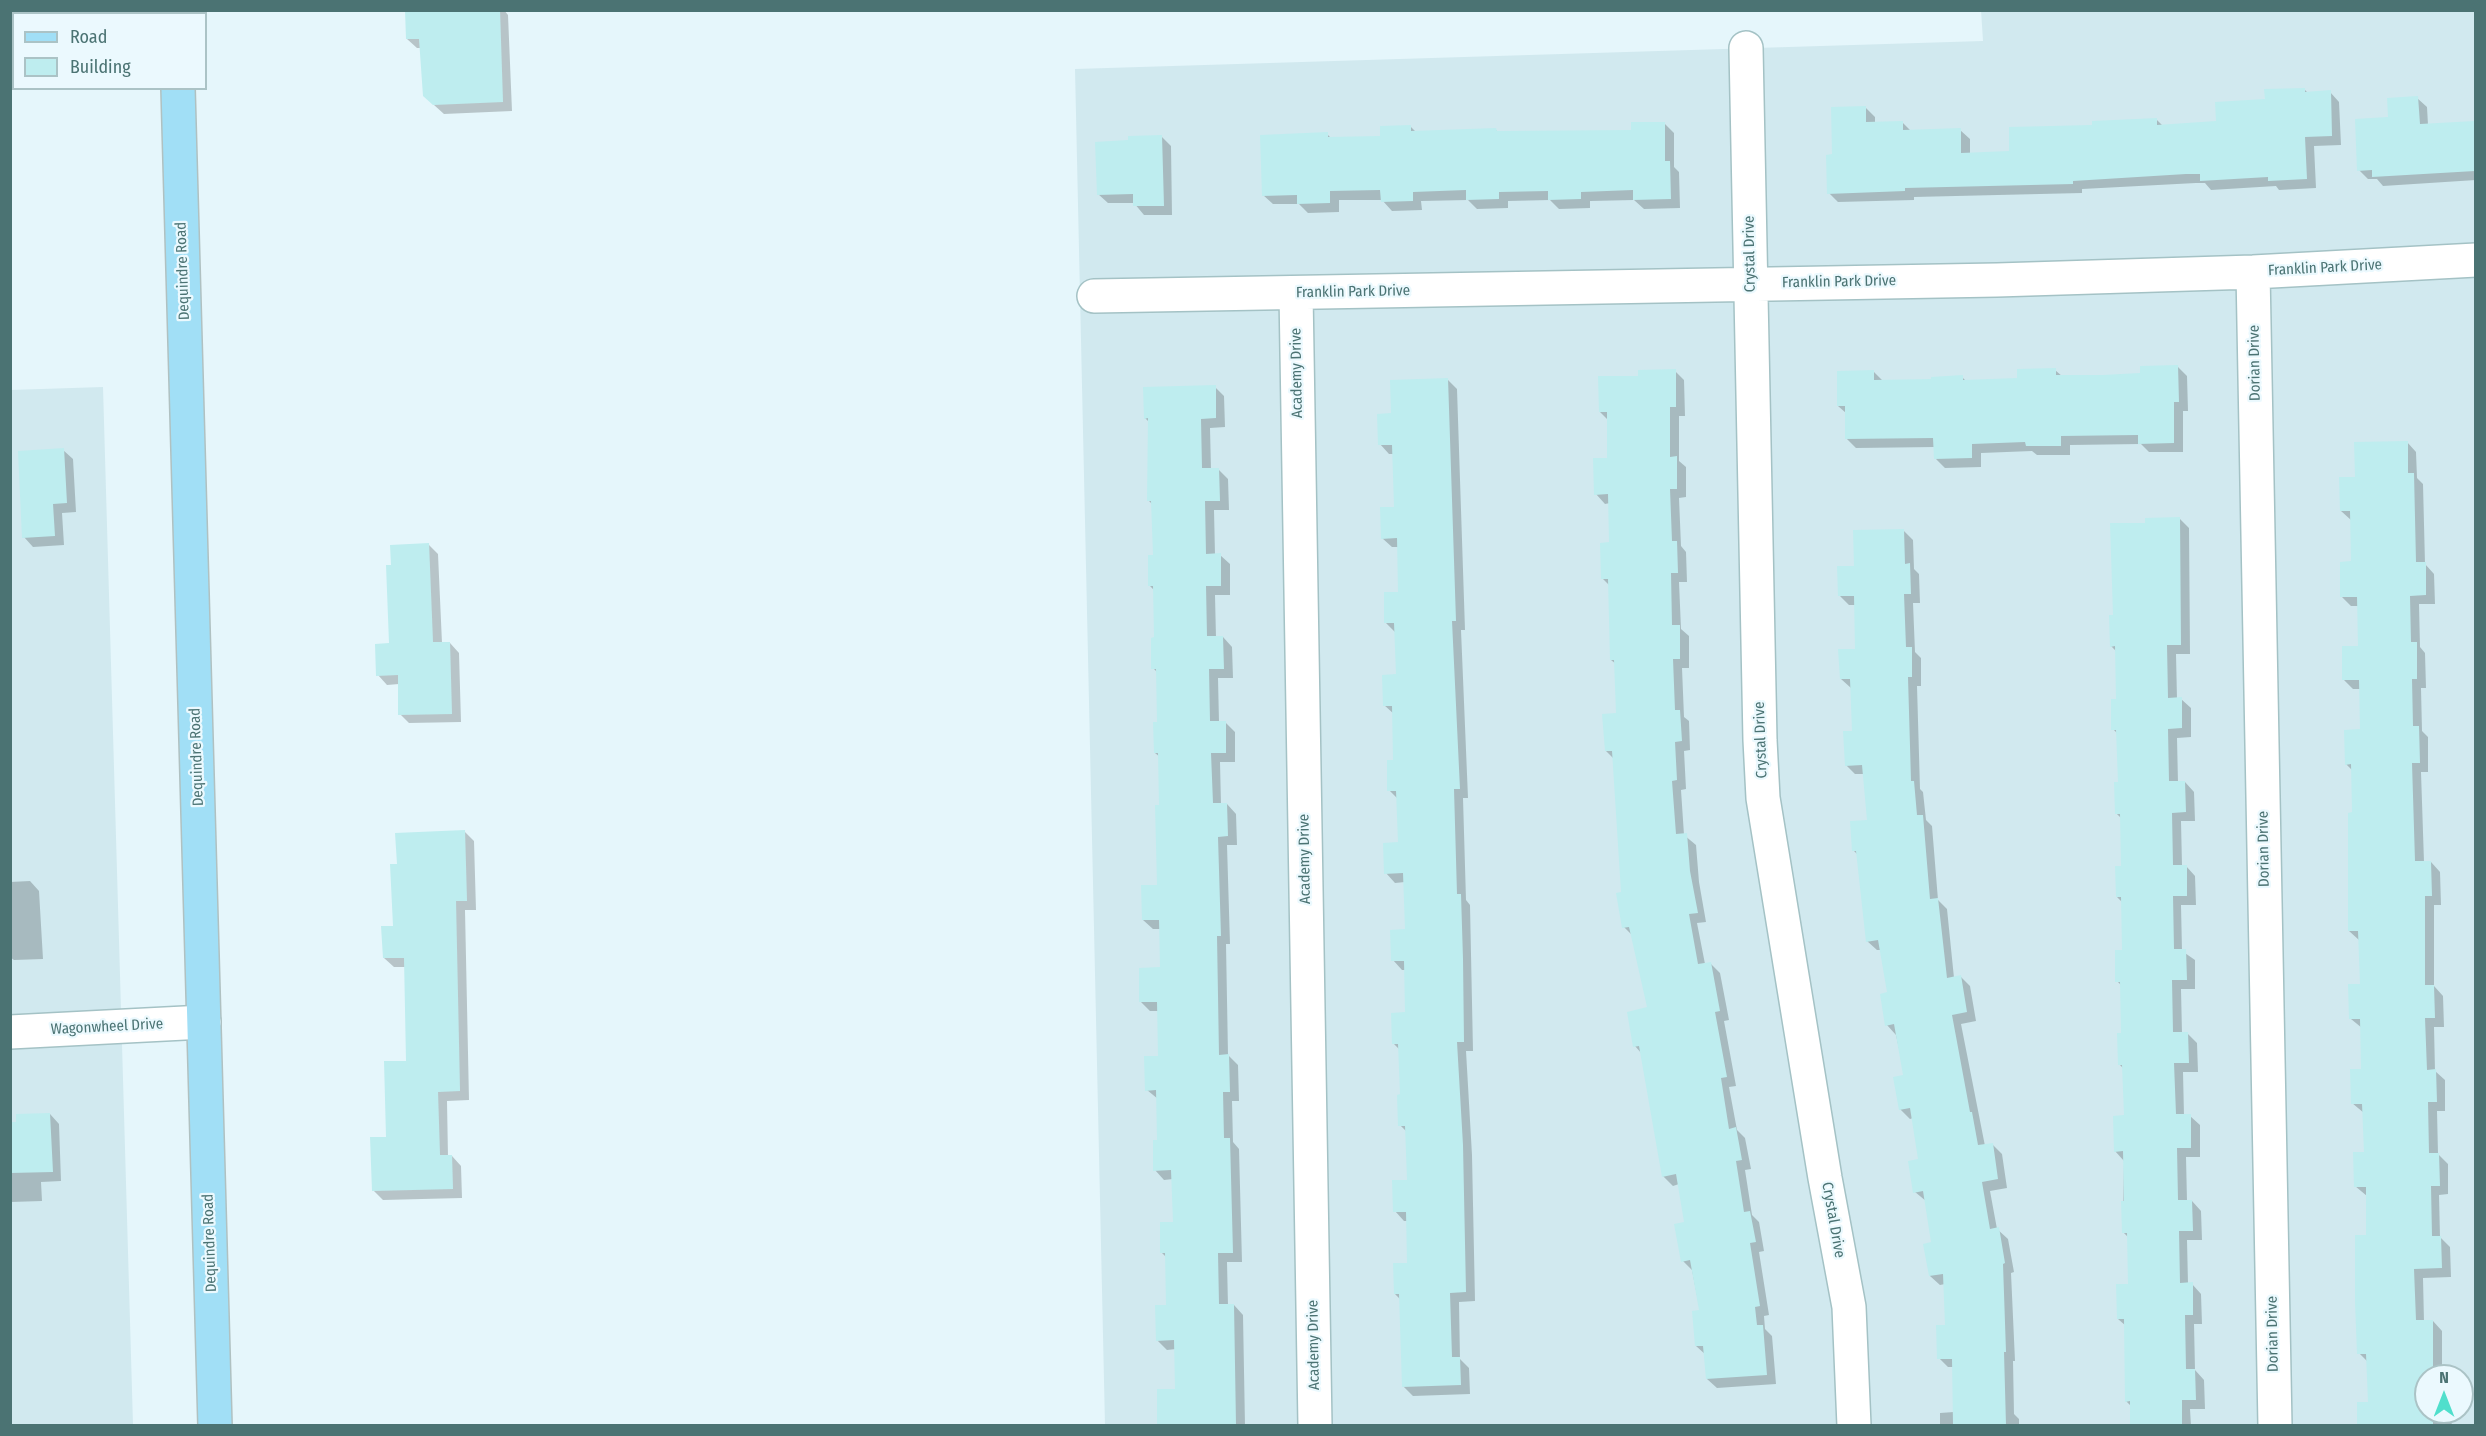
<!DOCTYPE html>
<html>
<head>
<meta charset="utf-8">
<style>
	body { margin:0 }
	#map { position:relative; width:2486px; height:1436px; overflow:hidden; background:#e5f6fb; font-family:"Fira Sans Condensed",sans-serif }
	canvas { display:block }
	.frame { position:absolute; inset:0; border:12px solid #4b7373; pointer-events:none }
	.legend { position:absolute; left:12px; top:12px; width:195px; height:78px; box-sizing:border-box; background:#ebf9fe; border:2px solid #abc3c6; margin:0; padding:8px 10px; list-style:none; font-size:18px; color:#4b7373 }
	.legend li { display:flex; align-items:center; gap:12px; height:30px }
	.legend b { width:30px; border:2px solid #abc3c6 }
	.north { position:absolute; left:2414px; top:1364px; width:60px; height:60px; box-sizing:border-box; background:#ebf9fe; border:2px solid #abc3c6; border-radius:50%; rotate:0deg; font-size:16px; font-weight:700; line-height:24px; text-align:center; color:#4b7373 }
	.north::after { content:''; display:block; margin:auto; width:21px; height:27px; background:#50dfcc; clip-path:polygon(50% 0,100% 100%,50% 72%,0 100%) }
</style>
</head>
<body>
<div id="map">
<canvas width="2486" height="1436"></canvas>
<div class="frame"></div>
<ul class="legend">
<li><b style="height:8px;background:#a1dff6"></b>Road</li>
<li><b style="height:16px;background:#beedef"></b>Building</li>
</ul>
<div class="north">N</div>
</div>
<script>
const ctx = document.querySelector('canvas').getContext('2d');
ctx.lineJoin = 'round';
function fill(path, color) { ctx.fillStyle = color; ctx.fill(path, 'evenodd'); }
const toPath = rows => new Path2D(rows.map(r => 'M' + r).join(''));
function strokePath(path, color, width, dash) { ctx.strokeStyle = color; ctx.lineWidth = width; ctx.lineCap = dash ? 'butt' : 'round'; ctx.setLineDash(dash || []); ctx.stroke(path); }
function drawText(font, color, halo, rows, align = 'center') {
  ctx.font = font + ' "Fira Sans Condensed",sans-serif'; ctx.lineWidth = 4.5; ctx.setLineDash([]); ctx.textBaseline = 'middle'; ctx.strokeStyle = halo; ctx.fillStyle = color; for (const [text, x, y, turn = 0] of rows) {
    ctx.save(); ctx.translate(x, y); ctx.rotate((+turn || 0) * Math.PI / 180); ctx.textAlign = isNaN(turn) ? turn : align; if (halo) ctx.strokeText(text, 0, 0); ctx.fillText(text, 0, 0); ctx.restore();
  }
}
fill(toPath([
	[1981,10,2475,11,2475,1425,1105,1425,1075,69,1983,41],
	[2426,1376,2462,1376,2462,1412,2426,1412],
	[103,387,133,1425,11,1425,10,390]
]), '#d1e9ef');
fill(toPath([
	[406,10,504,10,508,15,512,111,444,114,434,105,424,95,421,48,417,48,407,39],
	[2304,89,2308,93,2330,92,2339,102,2341,145,2314,146,2316,188,2279,190,2276,186,2211,190,2205,183,2196,183,2082,189,2082,193,1914,197,1914,200,1838,202,1829,193,1834,156,1865,107,1875,117,1875,123,1902,122,1911,131,1960,130,1970,139,1970,154,2011,153,2094,126,2156,119,2163,126,2218,123,2266,100],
	[2417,98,2427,107,2428,125,2476,122,2476,180,2383,186,2377,179,2368,179,2359,170,2389,118],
	[1664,123,1674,133,1674,167,1679,172,1680,208,1644,209,1634,200,1590,201,1590,208,1559,209,1550,200,1508,201,1508,208,1477,209,1468,200,1421,201,1422,210,1392,211,1382,200,1339,200,1339,212,1308,213,1299,204,1273,204,1263,195,1327,134,1332,139,1382,137,1410,126,1417,133,1496,130,1499,133,1632,131],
	[1161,136,1171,146,1172,215,1144,215,1134,203,1108,203,1098,194,1130,142],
	[2178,367,2187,376,2188,411,2183,411,2183,452,2149,452,2141,444,2070,445,2070,455,2037,455,2032,451,1981,453,1981,467,1945,468,1936,459,1935,447,1856,448,1846,438,1846,413,1838,406,1874,372,1883,381,1933,381,1962,377,1967,382,2019,380,2055,370,2063,377,2142,374],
	[1675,371,1684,380,1685,416,1679,416,1679,461,1686,467,1686,497,1679,498,1681,546,1686,552,1687,582,1679,582,1681,629,1689,636,1689,668,1682,668,1684,717,1689,721,1690,750,1684,751,1686,789,1681,790,1684,835,1696,845,1699,882,1706,922,1697,923,1705,964,1710,963,1720,973,1729,1020,1724,1021,1736,1086,1729,1087,1737,1130,1745,1138,1751,1169,1745,1170,1752,1215,1759,1222,1764,1251,1759,1252,1769,1315,1764,1316,1765,1329,1772,1336,1776,1384,1717,1388,1707,1379,1706,1355,1696,1346,1700,1311,1692,1270,1683,1261,1686,1223,1679,1184,1673,1186,1663,1176,1642,1054,1635,1046,1649,1009,1633,936,1624,927,1614,759,1606,751,1617,715,1616,664,1611,660,1610,586,1602,578,1611,544,1610,503,1605,504,1596,494,1609,460,1608,420,1600,412,1640,377],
	[1448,380,1457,389,1465,630,1461,630,1468,798,1463,798,1466,900,1470,905,1473,1051,1466,1051,1472,1155,1475,1301,1459,1302,1460,1359,1469,1368,1470,1394,1413,1396,1403,1386,1400,1299,1395,1294,1409,1264,1408,1221,1404,1221,1395,1211,1408,1181,1407,1132,1400,1125,1402,1095,1400,1050,1394,1044,1407,1013,1406,970,1402,970,1393,960,1406,931,1405,882,1395,883,1386,873,1399,844,1398,799,1389,790,1395,761,1394,714,1384,705,1398,676,1396,633,1386,623,1400,593,1399,547,1392,547,1382,538,1395,508,1394,454,1389,454,1380,444,1393,415],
	[1215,387,1224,396,1225,427,1210,428,1211,470,1219,470,1228,479,1229,510,1214,510,1215,555,1220,555,1230,564,1230,595,1215,595,1216,638,1223,637,1232,647,1233,678,1218,678,1219,722,1225,722,1235,732,1235,762,1220,762,1221,805,1227,804,1236,814,1237,845,1227,845,1230,944,1226,944,1228,1055,1238,1065,1239,1101,1232,1101,1233,1142,1239,1149,1242,1262,1227,1262,1228,1306,1234,1305,1243,1315,1245,1426,1161,1426,1159,1423,1177,1390,1176,1349,1167,1350,1157,1340,1167,1307,1166,1257,1162,1253,1174,1223,1173,1179,1164,1180,1155,1170,1159,1141,1158,1099,1147,1090,1160,1058,1159,1011,1150,1011,1141,1002,1162,969,1161,929,1153,929,1143,920,1159,886,1160,757,1155,753,1158,724,1157,672,1153,668,1156,639,1155,591,1150,586,1154,556,1153,505,1149,501,1149,422,1145,418],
	[2407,442,2416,452,2417,478,2423,484,2425,564,2434,574,2435,604,2419,604,2420,647,2425,653,2426,688,2421,688,2422,731,2428,737,2428,772,2421,772,2424,862,2431,862,2440,872,2441,905,2434,905,2434,986,2443,996,2444,1027,2434,1027,2435,1071,2445,1080,2445,1111,2437,1111,2438,1154,2448,1164,2448,1194,2439,1195,2440,1237,2450,1247,2451,1277,2423,1278,2424,1322,2433,1321,2442,1331,2442,1376,2426,1376,2426,1412,2450,1412,2452,1426,2359,1426,2358,1404,2369,1403,2368,1362,2359,1353,2368,1236,2367,1196,2355,1186,2366,1153,2364,1113,2352,1103,2363,1070,2362,1028,2351,1019,2361,985,2359,940,2349,931,2354,813,2353,771,2346,764,2361,731,2361,689,2353,689,2344,680,2360,647,2359,606,2351,606,2342,597,2352,563,2351,520,2341,511,2357,478],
	[63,450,73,459,76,512,62,513,64,545,33,547,24,537],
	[2180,519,2189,528,2190,654,2176,654,2177,699,2181,699,2191,708,2191,737,2177,738,2178,783,2185,782,2194,792,2195,821,2181,821,2182,866,2186,866,2195,876,2196,905,2181,905,2182,951,2195,960,2195,989,2181,989,2182,1034,2187,1033,2197,1043,2198,1072,2183,1072,2184,1116,2190,1116,2200,1125,2200,1157,2186,1157,2187,1201,2192,1201,2201,1211,2202,1240,2187,1240,2188,1284,2192,1284,2201,1294,2202,1324,2194,1324,2195,1370,2204,1380,2205,1409,2190,1409,2191,1426,2132,1426,2131,1406,2126,1401,2126,1326,2118,1319,2129,1285,2128,1237,2123,1232,2124,1161,2115,1151,2125,1117,2124,1069,2119,1064,2123,1035,2122,986,2117,981,2124,952,2122,902,2117,897,2122,867,2121,818,2116,813,2119,784,2118,734,2113,729,2118,700,2116,651,2111,646,2114,616,2147,524],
	[1903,530,1913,540,1914,569,1919,574,1920,603,1913,603,1915,652,1921,658,1921,686,1917,686,1920,789,1923,792,1926,820,1932,826,1938,900,1947,909,1954,978,1961,977,1970,986,1976,1021,1961,1024,1985,1146,1992,1144,2002,1154,2007,1188,1990,1191,1997,1229,2008,1239,2014,1272,2011,1273,2015,1361,2013,1361,2014,1414,2019,1419,2019,1426,1940,1426,1940,1413,1954,1412,1953,1367,1948,1367,1939,1358,1947,1326,1945,1284,1940,1285,1930,1276,1933,1244,1926,1201,1915,1192,1920,1160,1913,1118,1910,1119,1900,1109,1905,1076,1896,1035,1887,1025,1888,993,1881,950,1877,950,1867,941,1858,855,1854,851,1868,821,1864,774,1855,774,1846,765,1854,732,1851,688,1841,679,1857,650,1856,605,1849,605,1840,596,1855,567],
	[429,545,438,554,442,643,450,643,459,653,461,722,409,723,400,714,399,684,387,685,378,675,390,645,392,567],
	[464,831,474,841,476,910,465,910,469,1100,447,1101,448,1157,452,1156,461,1166,462,1198,383,1200,373,1190,407,1062,405,967,394,967,384,958,394,927,398,865],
	[30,881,39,891,43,959,14,960,10,957,10,882],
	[50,1114,59,1124,61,1181,41,1182,42,1201,11,1202,10,1124]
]), '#0003');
fill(toPath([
	[405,10,500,10,503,102,433,105,423,96,419,39,406,39],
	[2305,88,2305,92,2331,90,2332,136,2305,137,2307,179,2268,181,2268,177,2200,181,2200,174,2186,174,2073,181,2073,184,1905,188,1905,191,1827,194,1826,155,1832,154,1831,107,1866,106,1866,122,1903,121,1903,130,1961,128,1961,153,2009,151,2009,127,2092,125,2092,121,2157,118,2157,125,2216,121,2215,102,2265,99,2264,89],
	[2418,96,2420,124,2475,121,2475,171,2372,177,2372,170,2357,171,2355,119,2388,117,2387,98],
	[1631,122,1665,122,1665,161,1670,161,1671,199,1633,200,1633,190,1581,192,1581,199,1548,200,1548,191,1499,192,1499,199,1466,200,1466,190,1413,192,1413,201,1381,202,1380,190,1330,191,1330,203,1297,204,1297,195,1262,196,1260,135,1328,132,1328,137,1380,136,1380,126,1411,125,1411,131,1496,128,1497,131,1631,130],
	[1162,135,1164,206,1133,206,1133,194,1097,195,1095,142,1128,140,1128,136],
	[2178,365,2179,402,2174,402,2174,443,2138,444,2138,435,2061,436,2061,446,2026,446,2025,442,1972,444,1972,458,1934,459,1933,438,1845,439,1845,406,1837,406,1837,371,1874,370,1874,380,1931,379,1931,377,1963,375,1963,380,2017,378,2017,369,2056,368,2056,375,2103,375,2140,373,2140,366],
	[1676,369,1676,407,1670,407,1670,457,1677,456,1677,489,1670,489,1672,541,1677,541,1678,573,1671,573,1672,625,1680,625,1680,659,1673,659,1675,710,1680,710,1682,741,1675,742,1677,780,1672,781,1676,834,1687,833,1690,871,1698,913,1689,914,1698,964,1711,962,1720,1011,1715,1012,1727,1077,1721,1078,1729,1129,1736,1127,1742,1160,1736,1161,1744,1212,1750,1211,1756,1242,1750,1243,1760,1306,1755,1307,1757,1325,1763,1325,1767,1375,1706,1379,1703,1346,1695,1346,1692,1311,1699,1310,1690,1260,1681,1262,1674,1224,1684,1222,1676,1174,1662,1177,1639,1046,1633,1047,1627,1012,1647,1007,1629,927,1622,928,1616,893,1621,892,1612,751,1605,751,1602,714,1616,713,1614,660,1610,660,1608,579,1601,579,1600,543,1609,542,1608,494,1594,495,1593,458,1607,458,1607,412,1599,412,1598,376,1638,376,1638,370],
	[1448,378,1456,621,1452,621,1460,789,1454,789,1457,894,1461,894,1463,959,1464,1042,1457,1042,1463,1145,1466,1292,1450,1293,1452,1357,1460,1357,1461,1385,1402,1387,1399,1294,1394,1294,1393,1263,1407,1263,1406,1212,1393,1212,1392,1180,1407,1180,1405,1126,1398,1126,1397,1095,1400,1094,1398,1044,1392,1044,1391,1013,1405,1012,1404,961,1391,961,1390,930,1405,929,1403,873,1384,874,1383,843,1398,842,1396,791,1387,791,1387,760,1393,760,1392,706,1383,706,1382,675,1396,674,1394,623,1384,623,1384,592,1398,592,1397,538,1381,539,1380,507,1394,507,1392,445,1378,445,1377,414,1391,413,1390,380],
	[1216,385,1216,418,1201,419,1202,468,1219,468,1220,501,1205,501,1206,554,1221,553,1221,586,1206,586,1207,636,1223,636,1224,669,1209,669,1210,721,1226,721,1226,753,1211,753,1213,803,1227,803,1228,836,1218,837,1221,936,1217,936,1219,1055,1229,1054,1230,1092,1223,1092,1224,1138,1230,1138,1233,1253,1218,1253,1219,1304,1234,1304,1236,1425,1175,1425,1157,1424,1157,1389,1175,1389,1174,1340,1156,1341,1155,1305,1166,1305,1165,1253,1160,1253,1160,1222,1173,1222,1171,1170,1153,1171,1153,1140,1157,1140,1156,1090,1145,1091,1144,1056,1158,1056,1157,1002,1139,1002,1139,968,1160,967,1159,920,1142,920,1141,885,1157,885,1155,805,1159,805,1158,753,1154,753,1153,722,1157,722,1156,669,1151,669,1151,638,1154,637,1153,586,1148,586,1148,555,1153,555,1151,501,1147,501,1148,418,1144,419,1143,387],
	[2408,441,2408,473,2414,473,2416,562,2426,562,2426,595,2410,596,2411,642,2417,642,2417,679,2412,679,2413,726,2419,726,2420,763,2412,763,2415,861,2431,861,2432,896,2425,896,2425,985,2434,985,2435,1018,2425,1018,2427,1070,2436,1069,2437,1102,2428,1102,2429,1153,2439,1153,2440,1186,2431,1186,2432,1236,2441,1236,2442,1268,2414,1269,2416,1320,2433,1320,2433,1376,2426,1376,2426,1412,2433,1412,2433,1425,2357,1425,2357,1402,2368,1402,2366,1354,2357,1354,2355,1302,2355,1235,2366,1235,2366,1187,2354,1187,2353,1152,2364,1152,2362,1104,2351,1104,2350,1069,2361,1069,2360,1019,2349,1019,2348,984,2360,984,2358,931,2348,931,2348,813,2352,812,2351,764,2345,765,2344,730,2360,729,2359,680,2342,680,2342,646,2358,646,2357,597,2340,597,2340,562,2351,561,2350,511,2340,511,2339,477,2355,477,2354,442],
	[64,448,67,503,53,504,55,536,22,538,18,451],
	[2180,517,2181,645,2167,645,2168,698,2182,697,2182,728,2168,729,2169,781,2185,781,2186,812,2172,813,2173,865,2187,865,2187,896,2173,896,2174,949,2186,949,2187,980,2172,980,2173,1032,2188,1032,2189,1063,2174,1063,2176,1114,2191,1114,2191,1148,2177,1148,2178,1200,2192,1200,2193,1231,2179,1231,2180,1283,2193,1282,2193,1315,2185,1315,2186,1369,2195,1369,2196,1400,2182,1400,2182,1425,2130,1425,2130,1401,2125,1402,2124,1319,2117,1319,2116,1284,2128,1284,2127,1233,2122,1233,2121,1201,2124,1201,2123,1151,2114,1152,2113,1116,2124,1115,2122,1065,2118,1065,2117,1033,2121,1033,2120,982,2115,982,2115,950,2122,950,2121,897,2116,897,2115,866,2121,866,2120,814,2115,814,2114,782,2118,782,2116,730,2111,730,2111,699,2116,699,2115,646,2110,647,2109,615,2113,615,2110,523,2145,523,2145,518],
	[1904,529,1905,564,1910,563,1911,594,1904,594,1906,647,1912,647,1912,677,1908,677,1911,781,1914,781,1917,815,1923,815,1930,899,1938,898,1947,978,1961,975,1967,1012,1952,1015,1970,1112,1972,1112,1978,1145,1993,1143,1998,1179,1982,1182,1990,1229,1999,1227,2005,1263,2003,1264,2006,1352,2004,1352,2006,1425,1953,1425,1952,1359,1937,1359,1936,1325,1945,1325,1943,1274,1929,1276,1923,1244,1931,1242,1923,1191,1913,1193,1908,1161,1918,1159,1910,1108,1899,1110,1893,1077,1903,1075,1894,1024,1885,1026,1880,994,1887,992,1878,940,1866,942,1856,851,1852,851,1850,821,1867,820,1862,765,1845,766,1843,731,1852,731,1850,679,1840,679,1838,649,1855,649,1854,596,1838,596,1837,566,1854,566,1853,530],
	[429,543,433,642,450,642,452,714,398,715,398,675,376,676,375,644,389,643,386,565,391,565,390,545],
	[465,830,467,901,456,901,460,1091,438,1092,440,1155,452,1155,453,1189,372,1191,370,1137,386,1137,384,1061,406,1061,404,958,383,958,381,926,393,926,390,864,397,864,395,833],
	[50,1113,53,1172,10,1173,10,1122,16,1122,16,1114]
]), '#beedef');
const minor = toPath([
	[1746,48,1760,740,1763,798,1825,1178,1849,1307,1854,1426],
	[2253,272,2275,1426],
	[1296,293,1315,1426],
	[1094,296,1997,280,2253,272,2476,260],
	[10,1032,204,1022]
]);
const major = toPath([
	[176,10,176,14],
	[178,88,215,1426]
]);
strokePath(minor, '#a4c2c5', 36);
strokePath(major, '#b0c1c1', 36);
strokePath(minor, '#fff', 33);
strokePath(major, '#a1dff6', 33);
drawText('15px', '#4b7373', '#ebf9fe', [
	["Crystal Drive",1750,254,-91],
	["Franklin Park Drive",2325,268,-3],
	["Dequindre Road",183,271,-92],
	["Franklin Park Drive",1839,282,-1],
	["Franklin Park Drive",1353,292,-1],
	["Dorian Drive",2255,363,-91],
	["Academy Drive",1297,373,-91],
	["Crystal Drive",1761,740,-92],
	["Dequindre Road",197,757,-92],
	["Dorian Drive",2264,849,-91],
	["Academy Drive",1305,859,-91],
	["Wagonwheel Drive",107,1027,-3],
	["Crystal Drive",1833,1220,80],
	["Dequindre Road",210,1243,-92],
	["Dorian Drive",2273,1334,-91],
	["Academy Drive",1314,1345,-91]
]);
</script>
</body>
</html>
